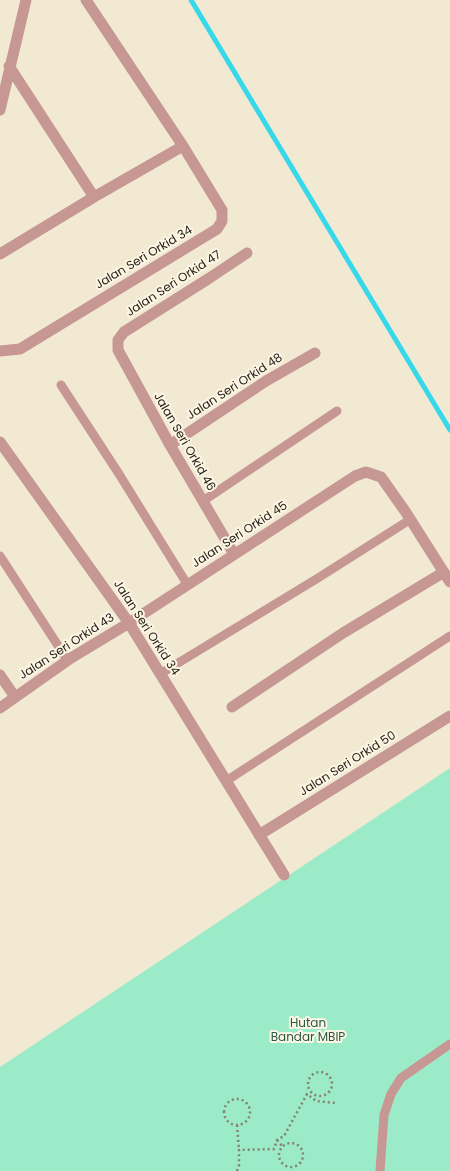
<!DOCTYPE html>
<html>
<head>
<meta charset="utf-8">
<style>
	body { margin:0 }
	canvas { display:block; background:#f2e9d3 }
</style>
</head>
<body>
<canvas width="450" height="1171"></canvas>
<script>
const ctx = document.querySelector('canvas').getContext('2d');
ctx.lineJoin = 'round';
function fill(path, color) { ctx.fillStyle = color; ctx.fill(path, 'evenodd'); }
const toPath = rows => new Path2D(rows.map(r => 'M' + r).join(''));
function strokePath(path, color, width, dash) { ctx.strokeStyle = color; ctx.lineWidth = width; ctx.lineCap = dash ? 'butt' : 'round'; ctx.setLineDash(dash || []); ctx.stroke(path); }
function drawText(font, color, halo, rows, align = 'center') {
  ctx.font = font + ' Poppins,sans-serif'; ctx.lineWidth = 4; ctx.setLineDash([]); ctx.textBaseline = 'middle'; ctx.strokeStyle = halo; ctx.fillStyle = color; for (const [text, x, y, turn = 0] of rows) {
    ctx.save(); ctx.translate(x, y); ctx.rotate((+turn || 0) * Math.PI / 180); ctx.textAlign = isNaN(turn) ? turn : align; if (halo) ctx.strokeText(text, 0, 0); ctx.fillText(text, 0, 0); ctx.restore();
  }
}
fill(toPath([
	[450,768,450,1171,0,1171,0,1067]
]), '#9cebc8');
strokePath(toPath([
	[191,0,450,430]
]), '#36d8ea', 5);
strokePath(toPath([
	'308 1084a12 12 0 1 1 24 0a12 12 0 1 1-24 0Z',
	'224 1112a13 13 0 1 1 26 0a13 13 0 1 1-26 0Z',
	[237,1125,239,1150],
	[277,1140,283,1147],
	'279 1155a12 12 0 1 1 24 0a12 12 0 1 1-24 0Z',
	[237,1171,239,1165,239,1150,274,1149,277,1140,284,1136,307,1094,316,1101,336,1103]
]), '#868071', 2.5, [2, 3]);
strokePath(toPath([
	[61,385,119,474,187,584],
	[203,501,337,411],
	[0,556,68,661],
	[160,674,318,578,411,519],
	[226,781,450,636],
	[380,1171,384,1115,391,1094,401,1078,450,1044]
]), '#c69793', 9);
strokePath(toPath([
	[9,66,94,197],
	[0,110,26,0],
	[0,254,94,197,183,146],
	[0,351,20,349,217,229,222,221,222,210,183,146,86,0],
	[0,442,129,623,284,875],
	[170,445,266,381,315,353],
	[234,554,170,445,118,350,118,340,124,332,208,279,247,253],
	[0,675,15,697],
	[232,707,343,633,444,572],
	[0,708,71,658,129,623,355,476,366,472,381,477,405,511,450,582],
	[259,835,450,716]
]), '#c69793', 11);
drawText('12px', '#27231b', '#fef6e5', [
	["Jalan Seri Orkid 34",144,258,-31],
	["Jalan Seri Orkid 47",174,284,-33],
	["Jalan Seri Orkid 48",235,387,-33],
	["Jalan Seri Orkid 46",184,442,60],
	["Jalan Seri Orkid 45",240,535,-33],
	["Jalan Seri Orkid 34",146,628,57],
	["Jalan Seri Orkid 43",67,647,-33],
	["Jalan Seri Orkid 50",348,764,-32]
]);
drawText('12px', '#295a46', '#fef6e5', [
	["Hutan",308,1024],
	["Bandar MBIP",308,1038]
]);
</script>
</body>
</html>
